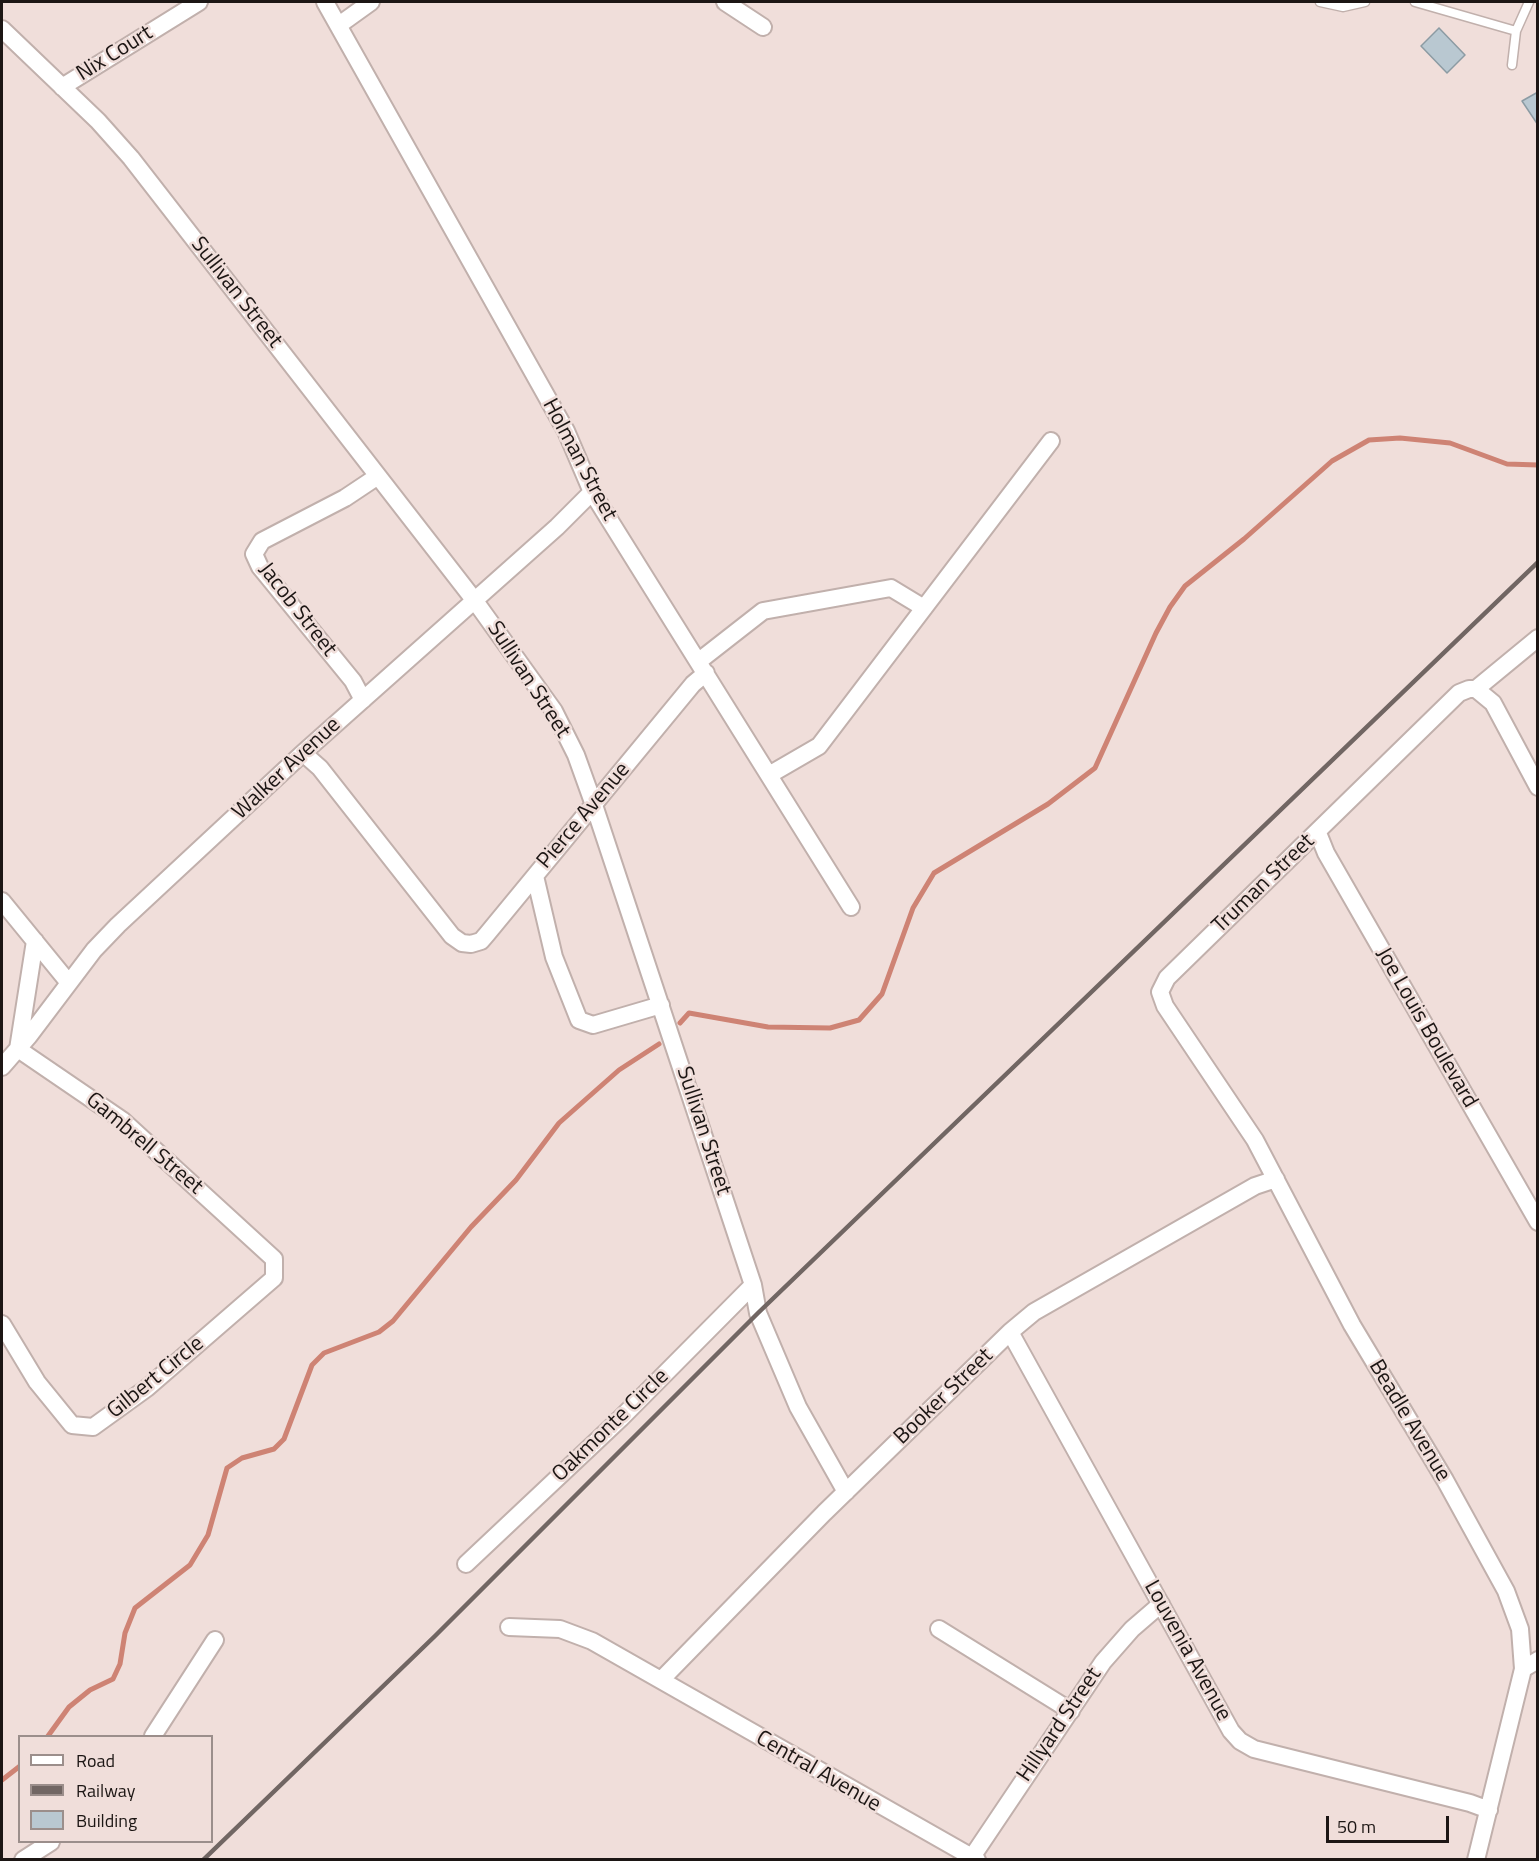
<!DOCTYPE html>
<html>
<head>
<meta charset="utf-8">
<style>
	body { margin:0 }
	#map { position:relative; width:1539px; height:1861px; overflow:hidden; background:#f0deda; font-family:"Titillium Web",sans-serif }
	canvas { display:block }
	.frame { position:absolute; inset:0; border:3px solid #1c1614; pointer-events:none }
	.legend { position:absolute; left:18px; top:1735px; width:195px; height:108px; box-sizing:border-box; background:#f0deda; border:2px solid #9b8e8b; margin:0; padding:8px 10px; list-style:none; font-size:18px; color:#1c1614 }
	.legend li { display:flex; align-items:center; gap:12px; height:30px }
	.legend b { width:30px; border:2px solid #9b8e8b }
	.scale { position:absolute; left:1326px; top:1816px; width:123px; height:27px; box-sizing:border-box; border:3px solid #1c1614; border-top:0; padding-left:8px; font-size:18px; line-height:21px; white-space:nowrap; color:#1c1614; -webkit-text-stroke:4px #f0deda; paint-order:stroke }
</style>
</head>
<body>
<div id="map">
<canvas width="1539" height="1861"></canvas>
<div class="frame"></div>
<ul class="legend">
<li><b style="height:8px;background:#fff"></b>Road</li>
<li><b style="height:8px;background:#716663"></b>Railway</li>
<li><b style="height:16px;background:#b9c8d1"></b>Building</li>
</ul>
<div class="scale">50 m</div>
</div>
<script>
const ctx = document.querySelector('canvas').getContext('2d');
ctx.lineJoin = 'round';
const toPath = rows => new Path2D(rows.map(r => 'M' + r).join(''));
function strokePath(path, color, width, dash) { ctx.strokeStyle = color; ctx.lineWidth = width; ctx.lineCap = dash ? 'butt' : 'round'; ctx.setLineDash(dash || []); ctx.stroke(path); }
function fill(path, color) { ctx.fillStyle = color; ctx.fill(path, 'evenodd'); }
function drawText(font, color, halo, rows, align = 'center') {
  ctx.font = font + ' "Titillium Web",sans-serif'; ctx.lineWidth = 5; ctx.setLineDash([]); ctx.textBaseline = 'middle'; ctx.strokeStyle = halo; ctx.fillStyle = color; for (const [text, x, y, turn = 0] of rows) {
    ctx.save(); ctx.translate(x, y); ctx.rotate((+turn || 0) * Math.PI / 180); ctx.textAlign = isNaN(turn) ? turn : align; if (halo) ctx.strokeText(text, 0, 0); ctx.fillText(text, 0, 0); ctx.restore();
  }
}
strokePath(toPath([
	[680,1023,689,1013,768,1027,830,1028,859,1020,882,994,913,908,934,873,1048,804,1095,768,1156,633,1170,607,1185,586,1244,539,1332,461,1369,440,1400,438,1450,443,1507,464,1538,465],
	[48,1736,69,1707,90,1690,113,1679,120,1664,125,1633,135,1608,190,1565,208,1535,227,1468,242,1458,274,1449,284,1439,312,1365,324,1353,379,1332,393,1321,471,1227,516,1180,559,1123,619,1070,659,1044],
	[2,1780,20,1766]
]), '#ce8374', 5);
const building = toPath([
	[1439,28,1465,55,1447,73,1421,46,1439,28],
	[1538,92,1538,125,1522,101,1538,92]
]);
fill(building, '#b9c8d1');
strokePath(building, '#8c9ba3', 1.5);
const service = toPath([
	[1320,2,1343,7,1365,2],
	[1415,2,1516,31],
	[1512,65,1516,31,1529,2]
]);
const minor = toPath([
	[325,2,566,431,592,492,851,907],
	[725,2,763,27],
	[339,25,371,2],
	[2,29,98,121,131,158,475,601,554,711,576,755,594,805,753,1285,758,1313,798,1407,846,1492],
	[62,87,199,2],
	[699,661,763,611,891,588,924,608],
	[1476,689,1493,703,1538,787],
	[363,700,353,681,260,567,254,554,262,541,345,498,378,476],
	[303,753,320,768,452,936,462,943,471,944,481,941,487,934,693,684,706,673],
	[769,775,819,746,1051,441],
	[1318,833,1326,853,1538,1222],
	[535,876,554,957,579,1020,593,1025,661,1005],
	[2,901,69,983],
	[2,1067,29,1036,94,950,118,925,303,753,557,527,592,492],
	[2,1324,37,1382,72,1425,93,1427,147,1388,274,1278,274,1259,122,1120,18,1049,35,941],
	[1010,1332,1231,1731,1240,1741,1254,1749,1470,1803,1489,1810],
	[466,1564,620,1419,753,1285],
	[509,1627,560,1629,592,1641,977,1860],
	[939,1629,1071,1711],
	[1523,1669,1520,1629,1506,1591,1445,1480,1352,1325,1255,1140,1165,1006,1160,992,1167,978,1459,693,1469,689,1476,689,1538,638],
	[661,1680,824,1513,1010,1332,1034,1312,1255,1186,1276,1179],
	[153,1736,215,1640],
	[972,1857,1103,1662,1132,1629,1161,1604],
	[23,1860,51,1842],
	[1476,1860,1523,1669,1538,1660]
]);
strokePath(service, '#c1b0ac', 11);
strokePath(minor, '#c1b0ac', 20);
strokePath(service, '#fff', 8);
strokePath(minor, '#fff', 16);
strokePath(toPath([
	[203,1860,435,1636,758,1313,1538,562]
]), '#716663', 4.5);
drawText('22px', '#1c1614', '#f0deda', [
	["Nix Court",115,54,-32],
	["Sullivan Street",236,293,52],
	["Holman Street",579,460,62],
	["Jacob Street",297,610,52],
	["Sullivan Street",528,680,57],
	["Walker Avenue",287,769,-43],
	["Pierce Avenue",584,816,-50],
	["Truman Street",1264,884,-44],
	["Joe Louis Boulevard",1426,1028,60],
	["Sullivan Street",703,1131,72],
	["Gambrell Street",144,1144,40],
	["Gilbert Circle",156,1378,-39],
	["Booker Street",944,1397,-44],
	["Beadle Avenue",1409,1421,59],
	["Oakmonte Circle",611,1426,-44],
	["Louvenia Avenue",1187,1651,61],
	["Hillyard Street",1060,1725,-56],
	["Central Avenue",818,1772,30]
]);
</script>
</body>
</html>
